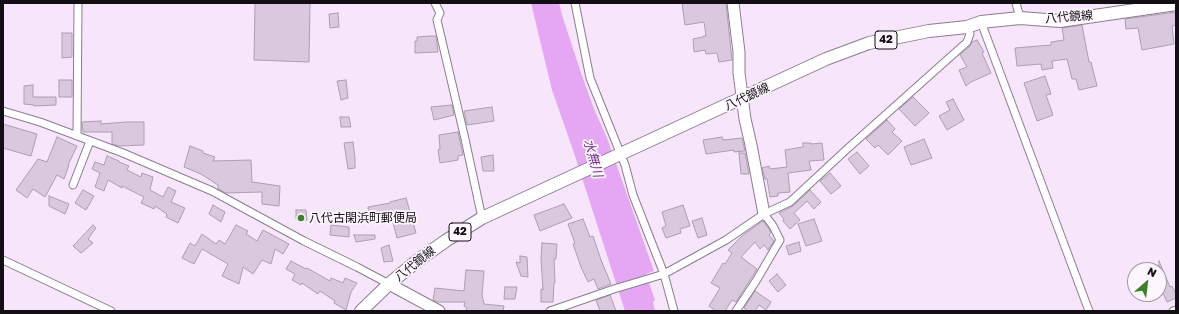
<!DOCTYPE html>
<html>
<head>
<meta charset="utf-8">
<style>
	body { margin:0 }
	#map { position:relative; width:1179px; height:314px; overflow:hidden; background:#f6e5fb; font-family:"Golos Text",sans-serif }
	canvas { display:block }
	.frame { position:absolute; inset:0; border:4px solid #130d14; pointer-events:none }
	.north { position:absolute; left:1127px; top:262px; width:40px; height:40px; box-sizing:border-box; background:#fdf6ff; border:1px solid #9f99a1; border-radius:50%; rotate:28deg; font-size:11px; font-weight:700; line-height:16px; text-align:center; color:#130d14 }
	.north::after { content:''; display:block; margin:auto; width:14px; height:18px; background:#3a8127; clip-path:polygon(50% 0,100% 100%,50% 72%,0 100%) }
</style>
</head>
<body>
<div id="map">
<canvas width="1179" height="314"></canvas>
<div class="frame"></div>
<div class="north">N</div>
</div>
<script>
const ctx = document.querySelector('canvas').getContext('2d');
ctx.lineJoin = 'round';
function fill(path, color) { ctx.fillStyle = color; ctx.fill(path, 'evenodd'); }
const toPath = rows => new Path2D(rows.map(r => 'M' + r).join(''));
function strokePath(path, color, width, dash) { ctx.strokeStyle = color; ctx.lineWidth = width; ctx.lineCap = dash ? 'butt' : 'round'; ctx.setLineDash(dash || []); ctx.stroke(path); }
function drawText(font, color, halo, rows, align = 'center') {
  ctx.font = font + ' "Golos Text","Noto Sans JP",sans-serif'; ctx.lineWidth = 3.5; ctx.setLineDash([]); ctx.textBaseline = 'middle'; ctx.strokeStyle = halo; ctx.fillStyle = color; for (const [text, x, y, turn = 0] of rows) {
    ctx.save(); ctx.translate(x, y); ctx.rotate((+turn || 0) * Math.PI / 180); ctx.textAlign = isNaN(turn) ? turn : align; if (halo) ctx.strokeText(text, 0, 0); ctx.fillText(text, 0, 0); ctx.restore();
  }
}
fill(toPath([
	[531,3,559,3,562,15,580,70,594,109,607,138,654,271,646,274,655,300,653,302,655,311,625,311,574,153,552,90]
]), '#e5a7f4');
const building = toPath([
	[255,3,310,3,309,62,254,60,255,3],
	[682,3,726,3,732,60,719,62,717,53,706,54,705,50,694,52,693,39,703,37,703,36,706,36,704,22,685,25,682,3],
	[1176,12,1176,25,1172,26,1174,44,1142,50,1138,28,1126,29,1125,19,1176,12],
	[338,13,339,27,330,28,329,14,338,13],
	[1082,25,1089,62,1091,62,1097,86,1079,90,1076,79,1072,79,1067,59,1052,61,1053,68,1042,70,1041,64,1017,66,1015,48,1051,45,1051,42,1064,40,1062,28,1082,25],
	[62,33,72,33,72,57,62,58,62,33],
	[431,36,436,36,438,52,415,53,415,41,417,41,417,37,431,36],
	[977,40,984,52,982,53,991,73,971,82,966,86,959,70,967,67,960,55,970,46,972,42,977,40],
	[1045,76,1051,94,1046,95,1053,115,1037,121,1024,83,1045,76],
	[59,80,72,80,72,97,59,97,59,80],
	[346,80,348,98,341,100,337,81,346,80],
	[33,85,33,97,56,97,56,105,34,106,34,105,24,104,24,86,33,85],
	[913,97,929,113,915,126,899,109,913,97],
	[953,99,964,120,947,130,939,116,950,110,946,102,953,99],
	[452,105,454,115,434,120,431,107,452,105],
	[492,107,494,121,467,125,464,111,492,107],
	[340,117,349,117,351,127,341,127,340,117],
	[887,120,895,129,892,132,902,141,888,155,878,145,875,148,866,139,887,120],
	[101,121,101,124,126,122,144,122,144,145,119,146,112,144,112,132,83,132,82,122,101,121],
	[3,124,37,134,31,156,3,148,3,124],
	[458,132,463,155,458,156,458,160,440,163,438,150,440,149,439,135,458,132],
	[57,137,77,146,68,165,69,165,64,179,57,175,45,197,33,189,27,198,16,190,38,159,47,162,57,137],
	[722,137,723,140,742,138,745,151,734,152,734,150,706,154,703,140,722,137],
	[924,139,932,158,911,165,904,147,924,139],
	[353,142,355,158,355,168,348,169,344,143,353,142],
	[803,143,811,143,811,144,822,143,824,160,809,161,811,170,788,173,790,192,778,193,778,196,770,197,767,179,765,179,762,168,769,166,770,169,787,167,785,150,803,147,803,143],
	[190,146,203,151,203,153,215,157,213,161,251,160,252,182,280,186,279,206,262,204,262,192,226,193,218,189,218,185,201,174,184,167,190,146],
	[857,152,869,166,860,174,848,159,857,152],
	[739,153,745,153,749,174,741,174,739,153],
	[493,155,494,171,483,171,481,157,493,155],
	[107,156,119,161,119,162,129,166,127,170,141,177,142,173,153,177,150,190,163,197,168,187,176,191,171,202,185,208,178,223,166,217,167,214,155,206,154,209,141,203,144,197,122,186,122,188,108,180,104,191,95,187,100,173,92,169,95,162,104,165,107,156],
	[830,173,841,186,831,194,820,181,830,173],
	[83,190,94,196,86,210,75,203,83,190],
	[810,190,821,202,814,209,807,201,794,213,800,220,790,229,783,221,784,219,779,213,793,206,810,190],
	[49,196,69,204,65,214,49,206,49,196],
	[406,198,416,233,397,238,390,211,369,216,368,207,390,203,390,202,406,198],
	[564,204,572,218,540,231,534,215,564,204],
	[213,205,225,212,221,222,209,214,213,205],
	[683,205,690,226,680,229,681,233,666,238,662,228,666,226,662,212,683,205],
	[296,210,306,210,307,220,296,219,296,210],
	[702,218,707,235,698,238,692,221,702,218],
	[583,219,590,237,593,236,601,260,611,284,598,289,594,279,588,282,581,267,573,244,575,243,568,224,583,219],
	[814,219,822,241,806,246,798,224,814,219],
	[763,221,769,229,771,233,769,235,774,241,768,250,764,245,760,249,755,242,741,257,757,269,736,302,732,300,725,311,716,311,709,306,720,288,711,283,723,263,725,264,732,253,728,250,743,235,763,221],
	[93,225,96,228,88,239,93,243,81,253,73,246,93,225],
	[236,225,248,231,246,234,257,241,263,230,289,244,283,254,275,249,271,264,262,260,253,274,243,267,239,284,222,276,228,264,202,249,194,264,182,258,190,243,195,246,202,234,216,244,219,240,225,244,236,225],
	[331,225,349,227,349,237,330,235,331,225],
	[354,235,375,235,375,239,356,242,354,235],
	[799,242,801,251,789,255,786,246,799,242],
	[542,243,557,244,556,259,554,259,555,283,554,283,553,302,541,302,541,289,543,290,541,259,542,243],
	[389,245,393,261,384,262,381,248,389,245],
	[520,256,527,257,528,277,521,276,516,262,520,263,520,256],
	[291,261,306,269,307,268,330,281,331,278,343,283,345,278,357,283,351,292,346,310,334,303,335,301,320,291,318,294,302,283,301,285,292,280,295,274,286,269,291,261],
	[1159,261,1170,287,1172,286,1176,294,1176,298,1167,302,1159,284,1159,261],
	[466,270,484,271,482,295,484,304,504,306,503,311,466,311,467,308,464,306,465,302,438,302,433,300,435,288,464,291,466,270],
	[777,274,786,285,778,292,769,281,777,274],
	[505,287,517,287,515,299,504,299,505,287],
	[755,291,771,302,766,310,759,305,755,311,748,311,744,308,755,291],
	[610,295,616,311,600,311,596,300,610,295]
]);
fill(building, '#dac9de');
strokePath(building, '#ad9db1', 1);
const street = toPath([
	[435,3,440,13,437,20,465,139,482,218],
	[575,3,590,78,625,165,633,195,664,274,674,311],
	[1016,3,1020,18],
	[981,22,1089,311],
	[3,111,40,122,123,153,212,191,304,241,357,267,389,284],
	[77,136,78,3],
	[73,185,90,141],
	[3,260,111,311],
	[550,311,614,289,664,274,726,240,764,214,790,202,846,150,967,42,970,34,967,27],
	[736,311,756,281,780,240,773,226,764,214],
	[1173,311,1176,310]
]);
const secondary = toPath([
	[733,3,739,52,739,73,745,119,751,145,764,214],
	[389,284,439,311]
]);
const primary = toPath([
	[361,311,389,284,417,261,447,240,482,218,826,59,869,43,929,31,967,27,981,22,1020,18,1060,21,1176,4]
]);
strokePath(street, '#8c7c90', 9);
strokePath(secondary, '#8c7c90', 13);
strokePath(primary, '#8c7c90', 14);
strokePath(street, '#fff', 7);
strokePath(secondary, '#fff', 11);
strokePath(primary, '#fff', 12);
for (const [x, y, r, color] of [
	[301,218,4,"#3a8127"]
]) { const dot = new Path2D(); dot.arc(x, y, r, 0, 2 * Math.PI); ctx.fillStyle = color; ctx.fill(dot); strokePath(dot, '#fdf6ff', 1.5); }
for (const [x, y, w] of [
	[886,40,22],
	[460,232,22]
]) { const box = new Path2D(); box.roundRect(x - w / 2, y - 9, w, 18, 3); ctx.fillStyle = '#fdf6ff'; ctx.fill(box); strokePath(box, '#130d14', 1); }
drawText('bold 11px', '#130d14', null, [
	["42",886,40],
	["42",460,232]
]);
drawText('12px', '#130d14', '#fdf6ff', [
	["八代鏡線",1069,17,-4],
	["八代鏡線",747,97,-25],
	["八代鏡線",415,264,-38]
]);
drawText('12px', '#130d14', '#fdf6ff', [
	["八代古閑浜町郵便局",309,218]
], 'left');
drawText('italic 13px', '#772f87', '#fdf6ff', [
	["水無川",593,158,74]
]);
</script>
</body>
</html>
